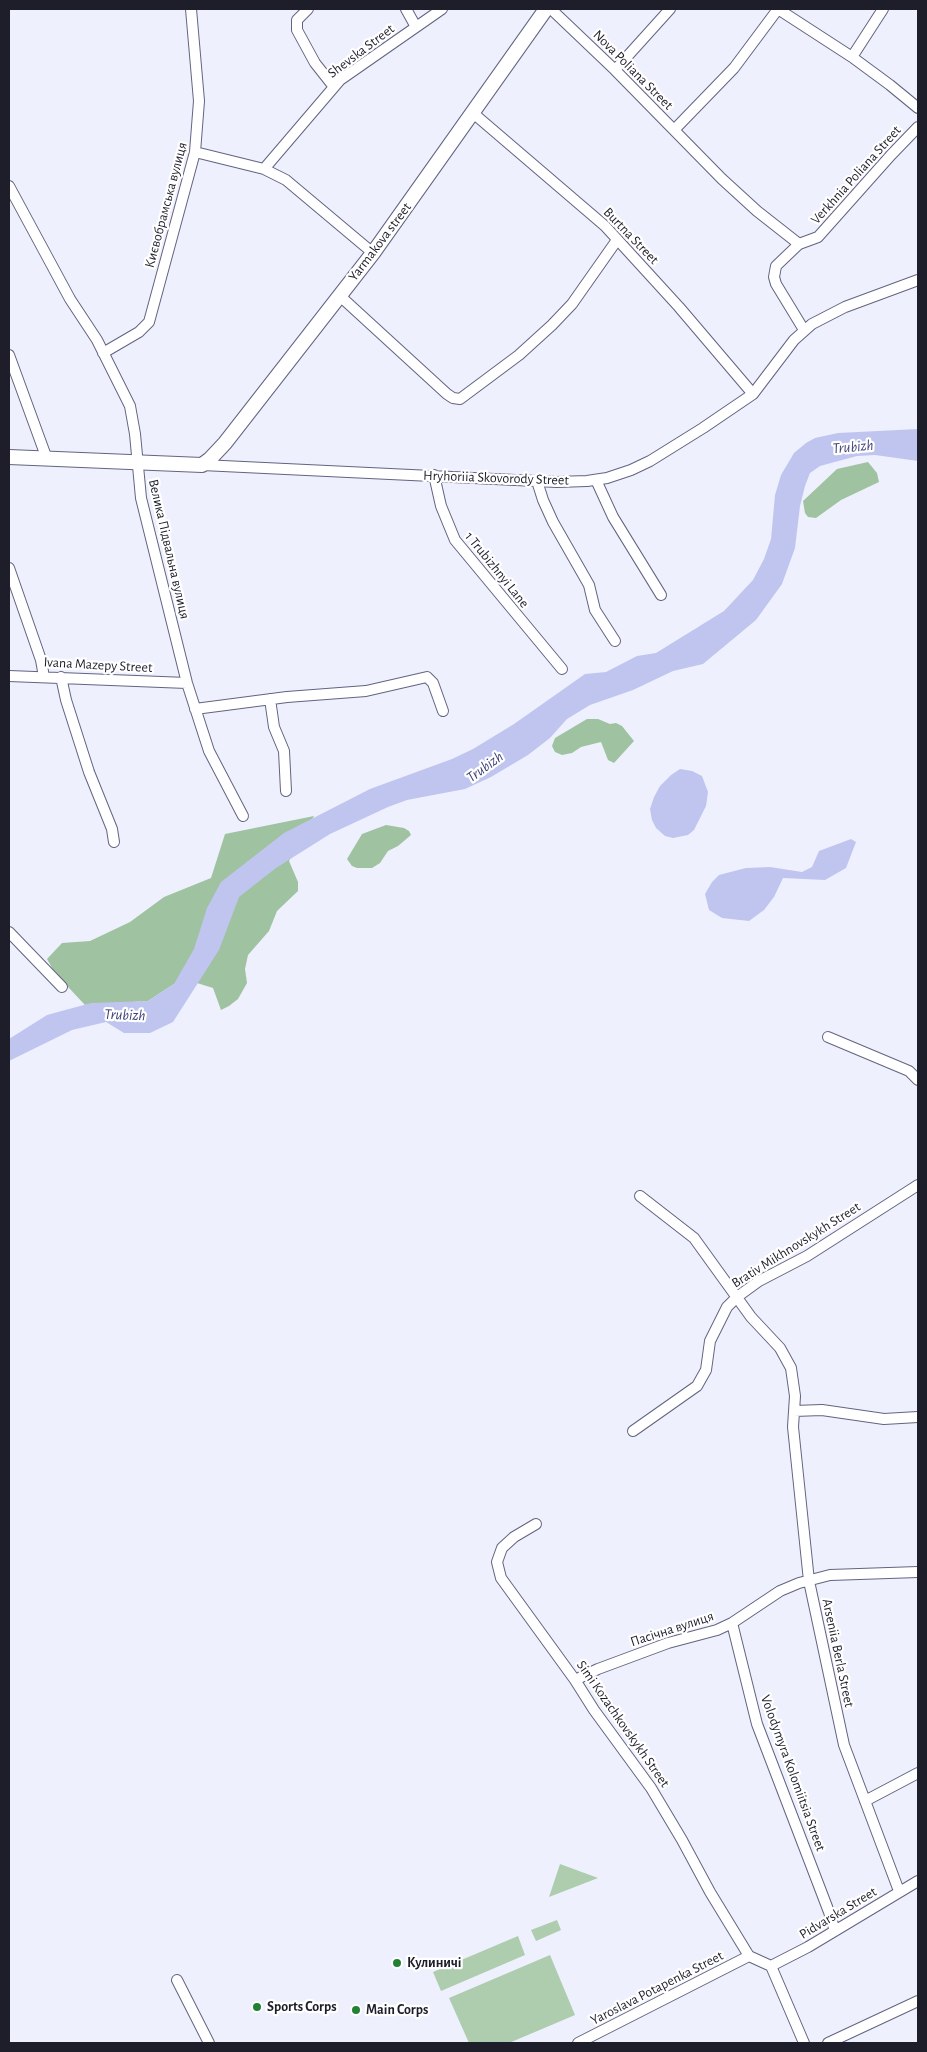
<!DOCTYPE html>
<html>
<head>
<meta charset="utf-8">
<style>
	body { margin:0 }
	#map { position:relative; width:927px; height:2052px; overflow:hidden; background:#eef0fd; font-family:"Alegreya Sans",sans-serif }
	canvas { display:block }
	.frame { position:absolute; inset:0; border:10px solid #1d1e2a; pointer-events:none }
</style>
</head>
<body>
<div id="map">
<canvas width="927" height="2052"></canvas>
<div class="frame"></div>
</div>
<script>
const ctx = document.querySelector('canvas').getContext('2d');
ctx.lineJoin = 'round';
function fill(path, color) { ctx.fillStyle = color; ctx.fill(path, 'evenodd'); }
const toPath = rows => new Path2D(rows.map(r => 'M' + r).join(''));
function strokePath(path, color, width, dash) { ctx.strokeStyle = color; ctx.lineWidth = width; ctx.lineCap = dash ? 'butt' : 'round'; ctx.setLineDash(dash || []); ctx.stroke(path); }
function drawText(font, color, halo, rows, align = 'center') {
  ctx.font = font + ' "Alegreya Sans",sans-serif'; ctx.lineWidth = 4.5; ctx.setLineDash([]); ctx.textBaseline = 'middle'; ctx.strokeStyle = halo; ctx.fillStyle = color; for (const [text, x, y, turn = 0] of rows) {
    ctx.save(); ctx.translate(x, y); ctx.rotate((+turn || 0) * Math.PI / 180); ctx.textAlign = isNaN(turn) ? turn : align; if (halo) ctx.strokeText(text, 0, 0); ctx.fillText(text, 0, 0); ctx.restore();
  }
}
fill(toPath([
	[560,1864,598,1878,549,1897],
	[557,1920,561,1930,536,1941,531,1930],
	[518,1936,525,1955,441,1991,433,1972],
	[550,1955,575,2015,509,2043,469,2043,449,1998]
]), '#adcdae');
fill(toPath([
	[868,462,877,473,879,482,841,500,816,518,808,517,805,513,803,501,837,469],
	[587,719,598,719,610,724,616,723,622,726,634,741,614,763,608,760,601,742,581,747,572,753,562,755,555,752,552,746,555,738],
	[314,816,289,861,298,882,298,891,277,911,269,931,248,955,245,969,247,983,238,999,229,1006,221,1010,213,988,197,983,174,984,148,1001,85,1005,55,973,47,959,62,943,90,941,130,922,164,897,211,878,225,834],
	[386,825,404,828,409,831,411,835,398,846,388,851,380,863,372,868,357,868,352,866,347,859,362,834]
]), '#9fc2a0');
fill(toPath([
	[918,429,918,461,875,455,857,456,820,466,810,473,805,486,800,506,795,548,782,584,756,620,703,664,673,671,633,690,590,705,567,719,550,738,528,755,491,777,465,789,407,800,388,807,330,834,276,868,239,897,219,950,173,1022,150,1033,124,1033,106,1022,72,1030,9,1061,9,1039,47,1015,91,1003,148,1001,174,984,194,949,207,908,221,882,284,833,370,789,452,759,473,749,514,724,585,674,606,672,637,656,656,653,724,611,753,580,764,559,771,539,775,495,781,475,794,453,806,443,815,438,838,433],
	[680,769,692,771,702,776,708,792,706,806,694,830,688,835,673,838,665,836,656,828,652,820,650,809,654,797,660,786,671,775],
	[851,839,856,842,846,868,825,880,783,878,774,897,764,910,749,921,722,918,709,910,705,894,712,882,719,875,746,868,770,867,802,872,812,867,819,851]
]), '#c0c5f0');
const street = toPath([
	[308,9,297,20,297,30,315,63,334,87],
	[406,9,416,27],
	[551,9,615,70,722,179,757,211,799,244],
	[778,9,852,57,890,85,918,108],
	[852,57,883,9],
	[615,70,670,9],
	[473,113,605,226,679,307,753,394],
	[674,130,734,68,778,9],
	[195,152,264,169,286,180,373,253],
	[264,169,340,80,442,9],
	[9,186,70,299,97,340,130,406,135,434,141,498,187,683,209,751,243,816],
	[340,296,447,394,453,398,460,399,519,355,552,325,572,304,617,240],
	[804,330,776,284,774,277,776,266,799,244,818,237,891,155,918,127],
	[103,353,139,332,149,322,195,152,199,101,191,9],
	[9,355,47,459],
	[202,465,557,482,587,481,607,478,631,470,650,461,703,428,753,394,794,340,812,324,845,307,918,280],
	[434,475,441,506,455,540,562,669],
	[596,480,613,517,661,595],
	[537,481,543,500,553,522,589,585,595,610,615,641],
	[9,568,41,660,44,677],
	[9,676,187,683],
	[61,677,66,700,89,772,112,829,114,842],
	[270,699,274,727,284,751,286,791],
	[195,709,287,697,366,691,427,677,433,683,443,711],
	[9,932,62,987],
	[828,1037,909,1071,918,1080],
	[640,1196,694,1238,751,1317,780,1348,791,1368,795,1396,793,1427,809,1581,844,1745,899,1891],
	[794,1411,822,1410,884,1419,918,1417],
	[633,1431,697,1386,706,1370,710,1341,727,1307,737,1297,759,1281,807,1256,918,1185],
	[536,1524,514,1537,502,1548,497,1562,501,1578,575,1680,594,1710,651,1788,682,1840,710,1892,749,1956],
	[732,1623,757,1724,829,1912,835,1931],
	[575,1680,598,1669,668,1643,717,1630,732,1623,780,1591,799,1583,830,1575,918,1572],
	[865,1801,918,1773],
	[749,1956,771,1966,804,2043],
	[771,1966,808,1947,918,1881],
	[177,1980,209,2043],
	[578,2043,749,1956],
	[828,2043,918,2001]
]);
const secondary = toPath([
	[9,457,202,465,210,459,225,443,373,253,546,9]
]);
strokePath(street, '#626480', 12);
strokePath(secondary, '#626480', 16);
strokePath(street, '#fff', 10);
strokePath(secondary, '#fff', 14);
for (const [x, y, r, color] of [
	[397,1963,5,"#238133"],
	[257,2007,5,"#238133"],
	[356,2010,5,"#238133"]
]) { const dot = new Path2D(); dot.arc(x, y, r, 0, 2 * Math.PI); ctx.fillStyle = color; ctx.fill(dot); strokePath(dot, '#fff', 2); }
drawText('14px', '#1d1e2a', '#fff', [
	["Shevska Street",361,51,-37],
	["Nova Poliana Street",633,70,45],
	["Verkhnia Poliana Street",856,175,-48],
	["Києвобрамська вулиця",166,205,-75],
	["Burtna Street",631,236,46],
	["Yarmakova street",380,242,-53],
	["Hryhoriia Skovorody Street",496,478,2],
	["Велика Підвальна вулиця",169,549,77],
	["1 Trubizhnyi Lane",497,570,51],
	["Ivana Mazepy Street",98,665,3],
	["Brativ Mikhnovskykh Street",796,1245,-32],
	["Пасічна вулиця",672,1629,-18],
	["Arseniia Berla Street",838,1653,78],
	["Simi Kozachkovskykh Street",623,1724,55],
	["Volodymyra Kolomiitsia Street",793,1773,70],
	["Pidvarska Street",838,1913,-31],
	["Yaroslava Potapenka Street",657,1988,-27]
]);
drawText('bold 14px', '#1d1e2a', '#fff', [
	["Кулиничі",407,1963],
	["Sports Corps",267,2007],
	["Main Corps",366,2010]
], 'left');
drawText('italic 15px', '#3d3e74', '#fff', [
	["Trubizh",853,447,-5],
	["Trubizh",485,767,-36],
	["Trubizh",125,1015,2]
]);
</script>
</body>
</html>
